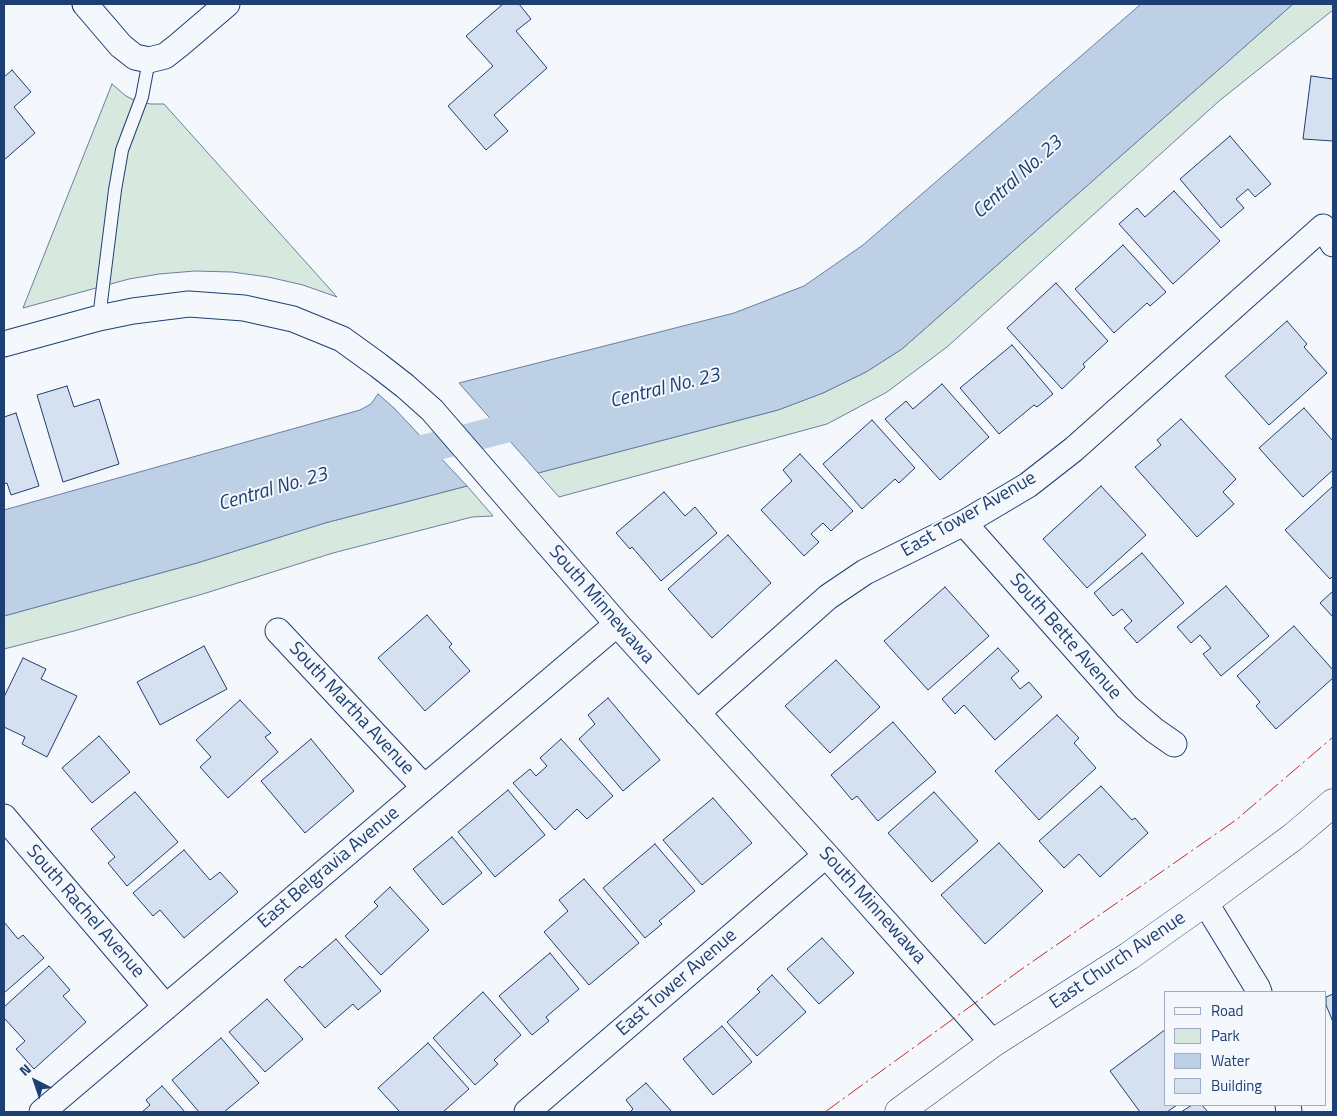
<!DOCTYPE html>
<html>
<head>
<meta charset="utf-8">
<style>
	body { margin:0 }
	#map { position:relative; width:1337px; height:1116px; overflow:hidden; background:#f4f7fb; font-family:"Titillium Web",sans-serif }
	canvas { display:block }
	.frame { position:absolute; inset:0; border:5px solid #1d3f73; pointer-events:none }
	.legend { position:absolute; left:1164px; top:991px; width:162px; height:115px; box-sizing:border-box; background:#f4f7fb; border:1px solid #9eadc5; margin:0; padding:6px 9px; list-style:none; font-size:15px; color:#1d3f73 }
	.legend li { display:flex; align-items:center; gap:10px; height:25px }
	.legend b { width:25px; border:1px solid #9eadc5 }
	.north { position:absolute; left:10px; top:1056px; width:50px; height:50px; -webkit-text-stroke:4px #f4f7fb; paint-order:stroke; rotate:319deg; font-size:14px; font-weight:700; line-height:20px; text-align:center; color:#1d3f73 }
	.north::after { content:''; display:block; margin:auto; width:18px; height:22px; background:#1d3f73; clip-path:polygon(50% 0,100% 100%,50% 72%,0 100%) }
</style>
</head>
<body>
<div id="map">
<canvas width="1337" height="1116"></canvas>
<div class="frame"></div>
<ul class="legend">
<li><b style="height:6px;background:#f4f7fb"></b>Road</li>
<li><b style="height:14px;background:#d7e8df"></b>Park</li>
<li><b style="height:14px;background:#bed0e5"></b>Water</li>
<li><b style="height:14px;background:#d5e0f0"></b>Building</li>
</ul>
<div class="north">N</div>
</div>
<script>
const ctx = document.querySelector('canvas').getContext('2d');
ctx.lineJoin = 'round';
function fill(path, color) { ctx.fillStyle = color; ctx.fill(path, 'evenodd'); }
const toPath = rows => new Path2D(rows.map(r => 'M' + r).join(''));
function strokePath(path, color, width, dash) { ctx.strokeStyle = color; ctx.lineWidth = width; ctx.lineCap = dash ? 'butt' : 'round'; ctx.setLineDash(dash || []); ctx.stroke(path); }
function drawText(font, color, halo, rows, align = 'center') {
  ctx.font = font + ' "Titillium Web",sans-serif'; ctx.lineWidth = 4; ctx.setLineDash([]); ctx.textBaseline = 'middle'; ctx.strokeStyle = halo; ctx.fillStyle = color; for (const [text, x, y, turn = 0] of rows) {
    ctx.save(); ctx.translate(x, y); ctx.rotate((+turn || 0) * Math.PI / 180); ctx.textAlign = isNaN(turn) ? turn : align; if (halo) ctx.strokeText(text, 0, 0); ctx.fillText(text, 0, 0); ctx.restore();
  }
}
const green = toPath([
	[1293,4,1333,4,1333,10,1219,101,947,347,887,392,827,424,559,497,538,473,778,410,823,393,866,372,902,349,1293,4],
	[112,84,126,96,138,102,151,104,164,104,337,297,303,285,268,277,232,272,195,271,159,274,129,279,23,308,112,84],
	[467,486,493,516,472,517,333,553,206,593,74,631,4,649,4,616,197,563,325,523,467,486]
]);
fill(green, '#d7e8df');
strokePath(green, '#687fa3', 1);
const water = toPath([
	[1141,4,1293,4,902,349,866,372,823,393,778,410,538,473,459,383,734,313,804,286,863,245,1141,4],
	[378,394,394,408,467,486,325,523,197,563,4,616,4,510,360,410,371,404,378,394]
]);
fill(water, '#bed0e5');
strokePath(water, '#687fa3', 1);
strokePath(toPath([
	[393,457,539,420]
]), '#bed0e5', 29);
const building = toPath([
	[503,4,519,4,531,19,516,31,547,68,494,115,508,131,486,150,448,106,493,66,466,36,503,4],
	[12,70,31,92,14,107,35,133,4,160,4,77,12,70],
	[1311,76,1333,79,1333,141,1303,139,1311,76],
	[1230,136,1271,184,1255,197,1248,189,1236,199,1244,208,1221,228,1180,179,1230,136],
	[1174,191,1220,241,1173,284,1119,224,1137,208,1145,217,1174,191],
	[1123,245,1166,292,1150,306,1147,303,1114,333,1075,289,1123,245],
	[1056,283,1108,341,1083,364,1085,367,1062,389,1007,328,1056,283],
	[1287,321,1307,344,1304,347,1327,373,1269,425,1225,376,1287,321],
	[1012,345,1053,394,1037,407,1034,405,999,434,960,388,1012,345],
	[942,384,989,437,940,480,885,419,906,401,913,409,942,384],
	[67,386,74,407,99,399,119,464,63,482,37,395,67,386],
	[1304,408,1333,441,1333,470,1303,497,1259,448,1304,408],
	[16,413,39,486,11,495,7,483,4,484,4,417,16,413],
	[1181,419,1236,479,1223,492,1234,504,1197,537,1135,467,1161,445,1157,440,1181,419],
	[872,420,915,468,899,483,895,479,862,509,823,464,872,420],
	[800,454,853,511,831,531,823,523,811,534,819,542,804,556,761,510,792,481,783,470,800,454],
	[1101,486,1146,535,1087,588,1043,539,1101,486],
	[1333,486,1333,576,1330,579,1285,530,1333,486],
	[664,492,685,516,695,507,717,533,661,581,632,547,630,549,616,533,664,492],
	[728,535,771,583,712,638,668,589,728,535],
	[1142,553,1184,603,1137,643,1124,628,1132,621,1122,609,1113,616,1094,593,1142,553],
	[1226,586,1269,636,1221,676,1203,654,1211,648,1200,635,1191,643,1177,627,1226,586],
	[945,587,989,636,928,690,884,641,945,587],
	[1333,591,1333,617,1320,603,1333,591],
	[427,615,452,644,449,647,470,671,425,711,378,658,427,615],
	[1294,626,1333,670,1333,678,1276,729,1256,706,1260,702,1237,676,1294,626],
	[204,646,227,689,160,725,137,682,204,646],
	[998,648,1019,671,1011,678,1020,689,1029,682,1042,697,995,740,964,705,955,714,942,699,998,648],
	[23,658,46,669,41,679,77,696,47,757,22,744,25,737,4,727,4,697,23,658],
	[836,660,880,707,830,753,785,706,836,660],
	[608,698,660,760,623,791,579,739,595,724,588,715,608,698],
	[240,700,271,733,265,737,278,752,228,798,200,767,211,757,196,740,240,700],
	[1057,715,1079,738,1074,743,1096,768,1039,820,995,771,1057,715],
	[893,722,936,772,878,821,857,796,852,800,831,775,893,722],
	[99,736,130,772,92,803,62,768,99,736],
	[311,739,354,791,305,833,261,781,311,739],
	[561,739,613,796,587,819,577,809,555,830,513,783,530,769,536,776,547,766,540,758,561,739],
	[1101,786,1132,820,1135,818,1148,833,1100,877,1079,854,1064,868,1039,841,1101,786],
	[508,790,545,835,495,877,458,832,508,790],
	[135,792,178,842,127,886,108,863,115,857,91,829,135,792],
	[934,792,978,841,932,882,888,833,934,792],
	[713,798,752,843,702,885,663,840,713,798],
	[452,837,482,873,443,905,413,869,452,837],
	[999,843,1043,891,985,944,941,895,999,843],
	[655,844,695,891,659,921,662,924,645,938,603,888,655,844],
	[184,850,210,880,220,872,238,892,184,938,160,910,153,916,133,893,184,850],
	[584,879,639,943,589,985,544,932,568,911,559,900,584,879],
	[390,887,429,930,381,975,345,936,378,906,374,902,390,887],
	[4,922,18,939,23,935,44,958,4,993,4,922],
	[822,938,854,973,819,1004,787,969,822,938],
	[336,939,381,991,358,1010,353,1004,325,1028,284,980,300,966,302,968,336,939],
	[550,953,579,989,546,1017,549,1021,532,1035,499,996,550,953],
	[49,966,70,990,63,996,86,1022,34,1069,16,1049,25,1041,4,1018,4,1007,49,966],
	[772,975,806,1012,757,1056,727,1022,760,992,757,989,772,975],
	[483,992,521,1035,494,1060,498,1064,475,1085,433,1038,483,992],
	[1333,994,1333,1022,1326,1005,1326,997,1333,994],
	[267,999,303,1039,265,1072,229,1032,267,999],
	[722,1026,752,1062,713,1095,683,1059,722,1026],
	[1166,1029,1166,1105,1177,1105,1167,1112,1140,1112,1110,1071,1166,1029],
	[221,1038,259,1083,224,1112,199,1112,172,1080,221,1038],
	[428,1043,469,1089,443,1112,400,1112,378,1088,428,1043],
	[646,1083,672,1112,630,1112,633,1109,626,1100,646,1083],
	[162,1086,185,1112,142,1112,150,1105,146,1100,162,1086],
	[1192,1105,1202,1105,1208,1112,1181,1112,1192,1105]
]);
fill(building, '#d5e0f0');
strokePath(building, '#1d3f73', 1);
const service = toPath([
	[99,318,115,190,122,150,142,97,149,60]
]);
const minor = toPath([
	[85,4,121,46,135,57,149,60,165,56,179,45,227,4],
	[4,344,99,318,133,311,189,304,244,308,293,319,342,339,378,365,405,386,432,410,617,624,826,855,993,1043],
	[964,523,1127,707,1154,730,1174,744],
	[278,631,424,787],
	[697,713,828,597,865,572,964,523,1028,485,1074,449,1323,227,1333,244],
	[4,817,166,1007],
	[1205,902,1257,987,1259,992],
	[1288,1105,1289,1112],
	[42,1112,617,624],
	[527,1112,826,855]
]);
const tertiary = toPath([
	[899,1112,993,1043,1129,956,1205,902,1293,837,1333,803]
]);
strokePath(service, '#1d3f73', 14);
strokePath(minor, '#1d3f73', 27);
strokePath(tertiary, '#1d3f73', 29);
strokePath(service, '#f4f7fb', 12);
strokePath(minor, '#f4f7fb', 25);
strokePath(tertiary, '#f4f7fb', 28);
strokePath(toPath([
	[825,1112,1019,971,1236,820,1333,737]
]), '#c62828', 1, [18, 4, 2.5, 4]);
drawText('19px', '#1d3f73', '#f4f7fb', [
	["East Tower Avenue",969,515,-30],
	["South Minnewawa",601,605,49],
	["South Bette Avenue",1065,637,49],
	["South Martha Avenue",351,709,47],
	["East Belgravia Avenue",329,868,-40],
	["South Minnewawa",872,906,48],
	["South Rachel Avenue",85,912,49],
	["East Church Avenue",1118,961,-34],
	["East Tower Avenue",677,983,-41]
]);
drawText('italic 20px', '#1d3f73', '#f4f7fb', [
	["Central No. 23",1018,178,-42],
	["Central No. 23",665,389,-14],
	["Central No. 23",273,490,-16]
]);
</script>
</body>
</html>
